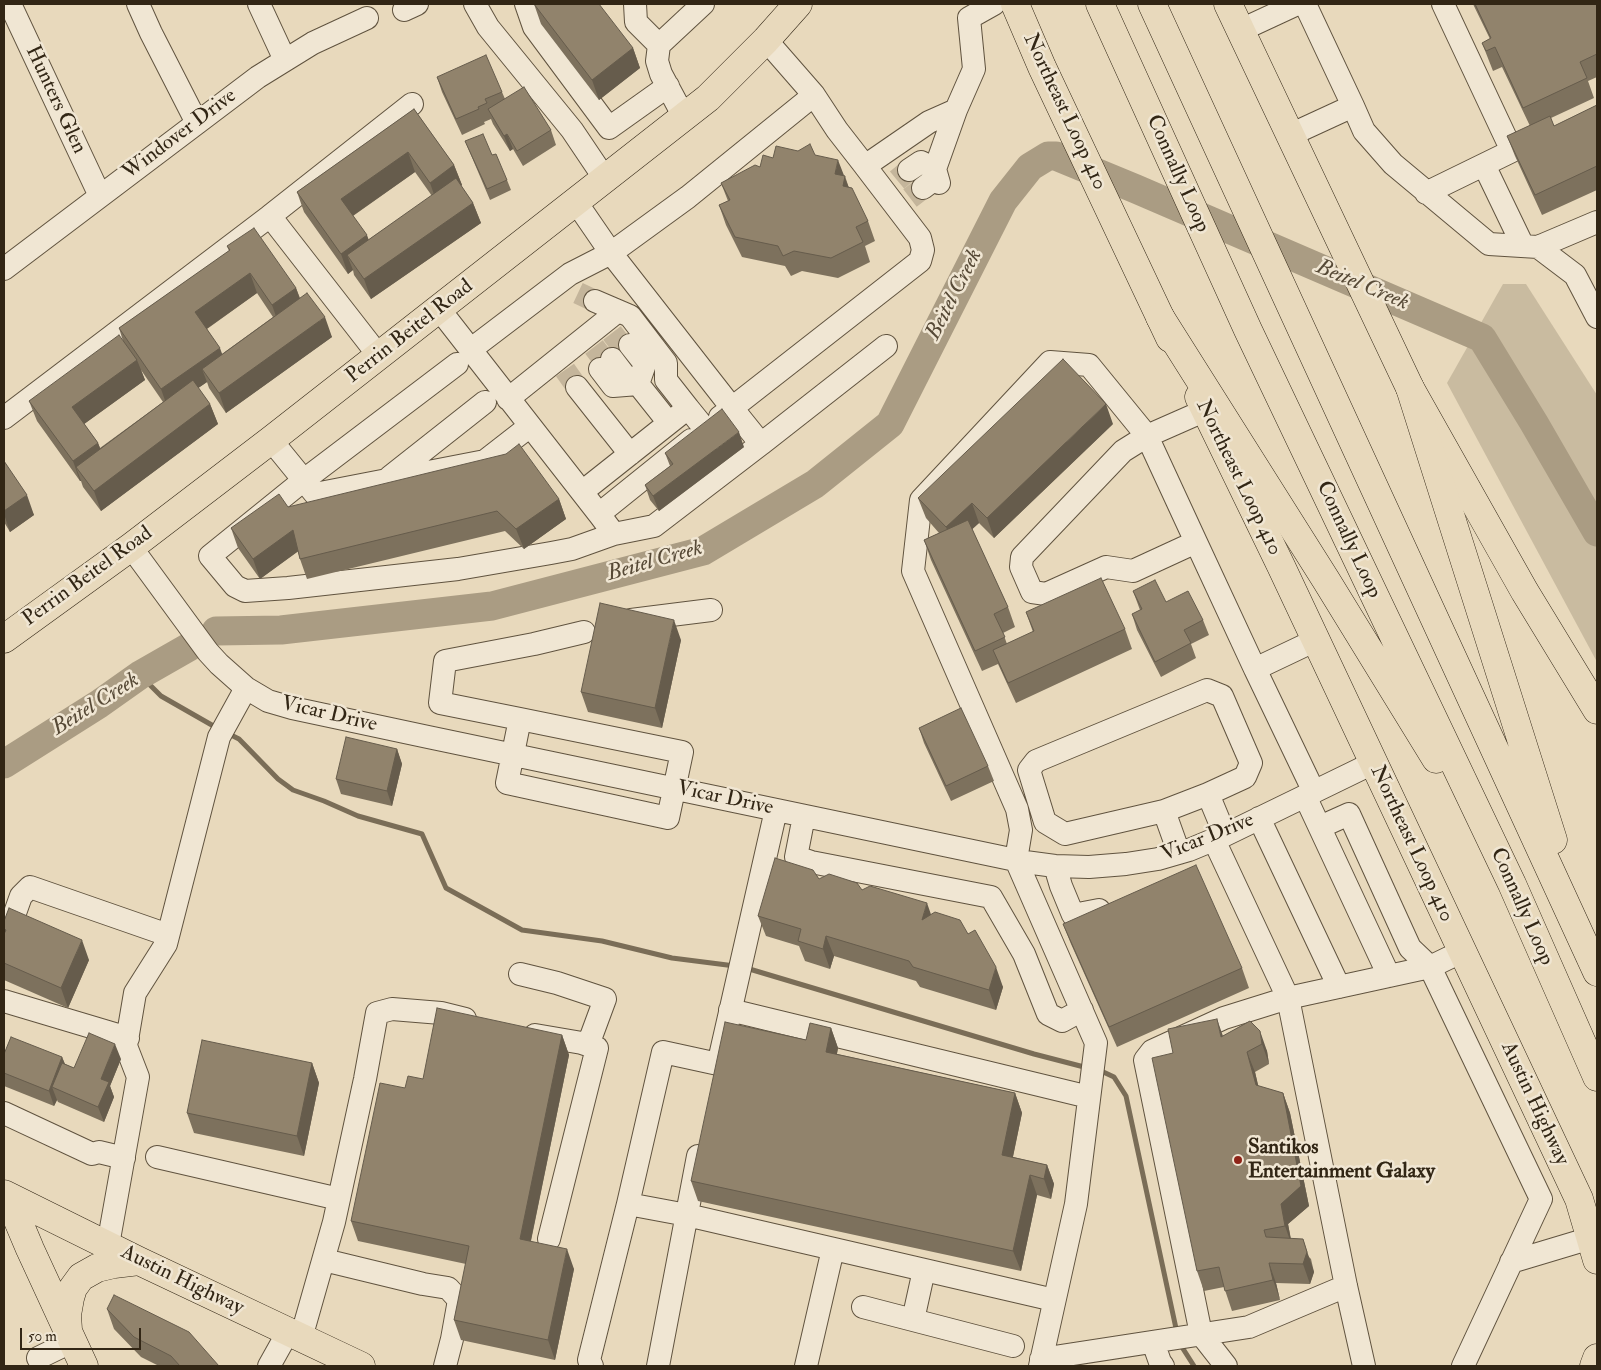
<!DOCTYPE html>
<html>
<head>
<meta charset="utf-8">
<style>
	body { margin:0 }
	#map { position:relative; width:1601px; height:1370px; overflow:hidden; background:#e8d9bc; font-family:"IM FELL Double Pica",serif }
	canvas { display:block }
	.frame { position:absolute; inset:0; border:5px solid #322615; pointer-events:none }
	.scale { position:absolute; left:20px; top:1328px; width:121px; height:22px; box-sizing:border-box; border:2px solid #322615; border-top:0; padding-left:6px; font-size:15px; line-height:18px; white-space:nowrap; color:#322615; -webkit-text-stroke:4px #f0e6d3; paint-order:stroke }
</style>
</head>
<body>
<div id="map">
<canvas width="1601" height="1370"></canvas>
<div class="frame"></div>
<div class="scale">50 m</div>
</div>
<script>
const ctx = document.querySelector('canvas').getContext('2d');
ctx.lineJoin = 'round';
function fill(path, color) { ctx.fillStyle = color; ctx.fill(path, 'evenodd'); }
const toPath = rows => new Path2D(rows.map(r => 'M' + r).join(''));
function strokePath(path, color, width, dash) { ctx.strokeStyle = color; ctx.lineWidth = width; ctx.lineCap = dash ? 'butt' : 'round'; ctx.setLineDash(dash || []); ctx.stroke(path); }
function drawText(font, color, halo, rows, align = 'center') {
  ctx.font = font + ' "IM FELL Double Pica",serif'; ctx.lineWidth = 5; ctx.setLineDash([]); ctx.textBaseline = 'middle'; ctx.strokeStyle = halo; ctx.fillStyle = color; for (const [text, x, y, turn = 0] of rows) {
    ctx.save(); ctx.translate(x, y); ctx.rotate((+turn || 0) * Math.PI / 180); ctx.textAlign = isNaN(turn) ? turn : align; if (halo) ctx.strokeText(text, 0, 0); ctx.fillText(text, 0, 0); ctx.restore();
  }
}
fill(toPath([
	[1503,284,1526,284,1597,395,1597,662,1447,383]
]), '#c9bba0');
strokePath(toPath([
	[140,675,161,696,217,728],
	[227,733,239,739,278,779,293,790,324,801,358,816,422,834,446,888,522,930,602,941,672,958,735,966],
	[746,968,1034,1054,1088,1068],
	[1099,1070,1114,1077,1126,1096,1177,1333],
	[1180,1344,1194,1366]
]), '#7a6d57', 5);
strokePath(toPath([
	[216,631,281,630,492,606,703,551,815,484,890,424,1003,201,1030,167,1048,156,1056,156,1136,189,1482,338,1534,423,1597,532],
	[4,764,99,704,140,675,189,647]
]), '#aa9c83', 29);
strokePath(toPath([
	[897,180,909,170],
	[910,198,923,188],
	[578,293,595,301],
	[612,333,625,350],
	[594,347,607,364],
	[565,370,577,387]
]), '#c4b59b', 22, [22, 11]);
const minor = toPath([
	[10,4,100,196],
	[138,4,151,33,197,123],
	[259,4,285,60],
	[475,4,488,27,572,130,605,179],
	[526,4,534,27,609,128,668,86],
	[635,4,636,22,659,45],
	[1305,4,1353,106],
	[404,10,417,4],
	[1241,30,1297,4],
	[766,40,814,95,837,130,865,166,929,122,956,110,974,69,969,18,994,4],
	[684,117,661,74,657,61,659,45,703,4],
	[1290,135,1353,106,1364,131,1393,164,1489,244,1538,247,1597,222],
	[1484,165,1523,246],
	[909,170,921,162,935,169,939,183],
	[923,188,935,179,935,169,956,110],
	[1426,193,1512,151,1443,4],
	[576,202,611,253,688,197,814,95],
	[270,216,412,104],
	[1538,247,1575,275,1597,317],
	[4,269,258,77,313,43,367,18],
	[595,301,630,316,666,363,666,380,688,408],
	[439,309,599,514,691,440],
	[630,345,645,364,638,384,669,423],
	[470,350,570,274,611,253,732,408,920,261,923,250,920,238,865,166],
	[612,359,625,376,638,384],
	[457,364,304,480,210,556,235,586,245,591,288,588,458,569,551,553,572,549,614,534,599,514],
	[600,369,613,386,638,384],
	[577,387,630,454],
	[508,399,618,311],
	[720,417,732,408,761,444,886,346],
	[4,418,270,216,379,356],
	[271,440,315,494,485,461,530,426],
	[390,477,485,402],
	[582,492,688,408,705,429],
	[614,534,654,526,761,444],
	[1196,542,1133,571,1106,567,1046,594,1032,592,1021,567,1022,557,1123,451,1147,436,1196,542,1255,669,1316,640],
	[131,547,208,652,219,664,246,688,268,701,292,708,428,737,1025,862,1055,866,1089,867,1126,864,1158,859,1189,850,1225,835,1373,763],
	[631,620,711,610],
	[1255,669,1314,792],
	[520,719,507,783,668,818,682,752,520,719,440,703,445,661,534,644,584,632],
	[1305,796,1389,976],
	[1164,811,1208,794],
	[804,816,796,857,811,862,991,897,1024,954,1048,1014,1062,1021,1082,1010],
	[1259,818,1339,987],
	[1320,827,1349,814,1410,948,1430,967,1541,1199,1463,1366],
	[1214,840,1288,998,1346,1286,1364,1366],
	[1179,853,1164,811,1065,834,1045,822,1029,770,1036,761,1207,690,1222,696,1251,763,1245,777,1208,794,1225,835],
	[1055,866,1061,886,1073,915,1099,910],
	[4,944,21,896,30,887,168,935],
	[520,974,557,983,605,999,588,1045],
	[4,1001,128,1038],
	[730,1010,1089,1097],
	[535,1035,582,1043,597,1048,549,1239],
	[721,1052,776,810],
	[718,1064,663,1052,628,1204,687,1215,1054,1300],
	[4,1113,92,1154,99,1152,124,1158],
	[157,1157,339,1199],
	[108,1245,138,1077,126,1046,135,993,166,944,219,737,246,688],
	[324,1260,423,1284,448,1288,459,1300,452,1339,445,1366],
	[1511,1262,1591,1238],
	[924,1270,913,1320,1013,1346],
	[863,1307,913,1320],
	[301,1338,334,1222,365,1079,377,1013,392,1009,441,1013,465,1019],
	[1153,1342,1160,1362,1163,1366],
	[38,1358,73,1341],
	[1041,1359,1249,1327,1346,1286],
	[269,1366,288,1332],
	[592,1366,589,1360,628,1204],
	[658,1366,698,1156],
	[806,1366,833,1249],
	[1040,1366,1076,1204,1096,1043,1016,860,1021,830,1017,809,913,571,921,500,1050,362,1089,365,1147,436,1206,410],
	[1226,1366,1201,1334,1145,1060,1152,1051,1224,1018,1288,998,1430,967,1463,951]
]);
const major = toPath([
	[1015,4,1042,67,1170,338],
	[1228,4,1410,388,1525,592,1597,710],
	[1199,397,1281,566,1579,1199,1597,1260],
	[4,639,131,547,271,440,708,98,766,40,798,4],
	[4,1194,139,1261,361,1366],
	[8,1197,30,1249,84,1366],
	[68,1330,67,1315,70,1298,73,1288,81,1277,97,1268,114,1264,139,1261],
	[1594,1366,1597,1358]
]);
const highway = toPath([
	[1100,4,1248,330,1512,884,1597,1077],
	[1152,4,1597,972],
	[1160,317,1326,580,1436,759],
	[1410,388,1553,840]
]);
strokePath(minor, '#60533f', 24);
strokePath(major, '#322615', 29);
strokePath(highway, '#322615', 29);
strokePath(minor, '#f0e6d3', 22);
strokePath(major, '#e8d9bc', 28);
strokePath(highway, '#e8d9bc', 28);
fill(toPath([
	[534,4,633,48,640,68,599,100,541,24],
	[1473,4,1597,4,1597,77,1588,81,1594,98,1551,118,1554,126,1597,105,1597,190,1542,215,1515,156,1507,136,1530,126,1502,67,1493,71,1482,43,1490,39],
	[437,77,502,92,505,99,551,130,556,145,523,166,513,149,510,151,493,124,491,119,484,122,485,124,462,135,442,92],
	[414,109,454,165,462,185,461,186,473,203,481,223,371,299,354,275,353,270,348,274,304,212,297,192],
	[415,172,432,196,368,240,353,216],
	[465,141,492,155,507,180,511,190,490,200],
	[798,151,815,155,845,176,849,188,868,221,875,241,865,246,870,262,838,278,802,271,791,276,785,266,742,257,726,225,719,205,728,201,721,183,760,167,773,158],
	[227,246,296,288,300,298,332,337,226,413,209,388,207,382,198,388,210,404,218,424,101,511,83,487,81,481,80,481,37,421,29,401,123,341,119,328,229,251],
	[257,293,273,317,222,354,207,329],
	[141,370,163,402,100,448,98,443,84,424,145,380],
	[1113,424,994,538,979,523,972,529,1008,607,1015,627,1003,633,1007,644,1033,632,1026,612,1125,629,1132,649,1016,703,998,664,982,671,931,560,924,540,939,533,926,518,918,498],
	[744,447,659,511,650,500,645,485,670,466,665,453],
	[4,461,34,515,10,532,4,522],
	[559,499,566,519,524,549,505,531,307,579,300,559,298,551,260,579,238,548,231,528,288,507],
	[1133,591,1166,602,1203,620,1209,635,1191,644,1196,658,1161,677,1137,630,1132,614,1140,610],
	[681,640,662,728,588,712,581,692],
	[919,728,988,766,994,781,951,801,924,743],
	[397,749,402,764,392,806,341,794,336,779],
	[819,879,862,890,931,915,968,934,1003,987,996,1010,920,987,916,981,834,956,830,969,805,961,799,946,766,936,758,916],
	[4,921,89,960,68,1008,4,980],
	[1063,924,1242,968,1249,988,1117,1047,1071,944],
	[1250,1021,1267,1051,1269,1064,1255,1072,1258,1086,1283,1093,1290,1113,1309,1206,1288,1224,1291,1239,1311,1259,1314,1272,1310,1284,1276,1283,1280,1300,1232,1311,1224,1287,1204,1291,1197,1271,1173,1053,1223,1036],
	[831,1028,838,1048,837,1054,1015,1093,1022,1113,1013,1157,1047,1165,1054,1184,1051,1199,1037,1195,1021,1271,698,1201,691,1181,806,1040],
	[562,1035,569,1055,531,1241,574,1269,555,1360,461,1340,454,1320,466,1264,358,1241,351,1221,405,1088,423,1079],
	[4,1054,62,1057,65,1064,74,1068,121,1059,110,1086,114,1097,104,1122,58,1102,57,1100,54,1106,4,1086],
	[312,1063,319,1083,304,1156,194,1133,187,1113],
	[107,1309,219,1366,159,1366,141,1357,114,1329]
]), '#7d715d');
fill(toPath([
	[633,48,640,68,599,100,592,80],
	[507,134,513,149,510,151,504,136],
	[408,152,415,172,348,219,341,199],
	[838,160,852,196,850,206,835,174],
	[454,165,462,185,437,203,430,183],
	[473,203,481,223,371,299,364,279],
	[367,235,374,255,347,255,353,270,348,274,341,254],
	[250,273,257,293,202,332,195,312],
	[296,288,303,308,279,325,272,305],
	[325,317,332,337,226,413,219,393],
	[220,348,227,368,202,369,207,382,168,409,161,389],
	[137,360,145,380,80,427,72,407],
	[210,404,218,424,101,511,94,491],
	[1106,404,1113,424,994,538,987,518],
	[739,432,744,447,659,511,653,496],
	[98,443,106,463,76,467,81,481,80,481,73,461],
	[27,495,34,515,10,532,4,514,4,511],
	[559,499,566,519,524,549,516,529],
	[972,503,979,523,953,547,946,527],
	[293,530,300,550,260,579,253,559],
	[674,620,681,640,662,728,655,708],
	[397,749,402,764,392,806,387,791],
	[927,903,934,923,922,920],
	[826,936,834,956,830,969,823,949],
	[82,940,89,960,68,1008,61,988],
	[996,967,1003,987,996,1010,989,990],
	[1217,1019,1224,1039,1221,1037],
	[831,1028,838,1048,833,1072,826,1052],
	[1260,1031,1267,1051,1269,1064,1262,1044],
	[562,1035,569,1055,527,1259,520,1239],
	[115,1044,121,1059,110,1086,114,1097,104,1122,98,1107,101,1079],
	[1247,1052,1255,1072,1263,1105,1256,1085],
	[62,1057,68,1072,52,1087,57,1100,54,1106,49,1091],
	[312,1063,319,1083,304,1156,297,1136],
	[1015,1093,1022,1113,1009,1175,1002,1155],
	[1283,1093,1290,1113,1309,1206,1288,1224,1292,1246,1285,1226,1281,1204],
	[1047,1165,1054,1184,1051,1199,1044,1179],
	[1030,1175,1037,1195,1021,1271,1013,1251],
	[1303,1239,1314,1272,1310,1284,1303,1264],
	[567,1249,574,1269,555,1360,548,1340],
	[1269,1263,1276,1283,1280,1300,1273,1280]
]), '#665c4c');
const building = toPath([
	[534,4,599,4,633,48,592,80,534,4],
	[1475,4,1597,4,1597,54,1580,62,1587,78,1523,108,1495,47,1486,51,1482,43,1491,38,1475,4],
	[486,55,502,92,485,99,487,103,478,107,479,109,456,119,437,77,486,55],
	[524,87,551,130,517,151,507,134,504,136,488,109,524,87],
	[1597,105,1597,166,1535,195,1507,136,1550,116,1554,126,1597,105],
	[414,109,454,165,430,183,408,152,341,199,367,235,341,254,297,192,414,109],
	[483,134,492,155,496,154,507,180,487,189,465,141,483,134],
	[810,144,815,155,838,160,835,174,845,176,843,186,852,188,868,221,856,227,863,242,831,258,794,251,783,256,778,246,735,237,719,205,730,200,721,183,755,165,760,167,763,155,773,158,776,146,798,151,810,144],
	[456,178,473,203,364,279,347,255,456,178],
	[254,228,296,288,272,305,250,273,195,312,220,348,161,389,119,328,230,250,227,246,254,228],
	[307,293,325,317,219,393,202,369,307,293],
	[119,335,137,360,72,407,98,443,73,461,29,401,119,335],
	[1063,359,1106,404,987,518,972,503,946,527,918,498,1063,359],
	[193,380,210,404,94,491,76,467,193,380],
	[722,409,739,432,653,496,645,485,673,464,665,453,722,409],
	[519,444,559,499,516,529,497,511,300,559,293,530,253,559,231,528,279,494,288,507,506,454,519,444],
	[4,461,27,495,4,511,4,461],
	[968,520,1008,607,994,614,1005,637,975,651,924,540,968,520],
	[1101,578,1125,629,1008,683,993,650,1034,631,1026,612,1101,578],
	[1155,580,1166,602,1188,591,1203,620,1184,630,1191,643,1155,662,1132,614,1142,609,1133,591,1155,580],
	[600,603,674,620,655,708,581,692,600,603],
	[961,708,988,766,946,786,919,728,961,708],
	[346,737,397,749,387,791,336,779,346,737],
	[775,858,813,870,819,879,829,874,857,883,862,890,870,886,927,903,922,920,935,912,960,920,968,934,975,930,996,967,989,990,913,967,909,961,826,936,823,949,798,941,801,929,758,916,775,858],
	[1196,865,1242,968,1109,1027,1063,924,1196,865],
	[9,908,82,940,61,988,4,963,4,934,6,930,4,929,4,921,9,908],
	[437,1008,562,1035,520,1239,567,1249,548,1340,454,1320,469,1246,351,1221,380,1083,405,1088,408,1076,423,1079,437,1008],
	[1217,1019,1221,1037,1250,1021,1260,1031,1262,1044,1247,1052,1256,1085,1283,1093,1301,1186,1281,1204,1285,1226,1264,1230,1266,1237,1303,1239,1307,1252,1303,1264,1269,1263,1273,1280,1225,1291,1219,1267,1197,1271,1152,1058,1173,1053,1168,1029,1217,1019],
	[725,1022,806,1040,810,1023,831,1028,826,1052,1015,1093,1002,1155,1047,1165,1044,1179,1030,1175,1013,1251,691,1181,725,1022],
	[89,1033,115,1044,101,1079,109,1082,98,1107,52,1087,62,1063,74,1068,89,1033],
	[11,1037,62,1057,49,1091,4,1073,4,1054,11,1037],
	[202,1040,312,1063,297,1136,187,1113,202,1040],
	[114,1295,189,1332,219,1366,180,1366,171,1356,134,1337,107,1309,114,1295]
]);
fill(building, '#91836c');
strokePath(building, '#665c4c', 1);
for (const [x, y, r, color] of [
	[1238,1160,5,"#8f2418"]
]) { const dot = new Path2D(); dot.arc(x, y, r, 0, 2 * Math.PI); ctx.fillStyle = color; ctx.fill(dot); strokePath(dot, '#f0e6d3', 2); }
drawText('21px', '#322615', '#f0e6d3', [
	["Hunters Glen",55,100,65],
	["Northeast Loop 410",1064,112,65],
	["Windover Drive",180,135,-37],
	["Connally Loop",1177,174,66],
	["Perrin Beitel Road",410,332,-38],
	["Northeast Loop 410",1238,478,64],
	["Connally Loop",1348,540,65],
	["Perrin Beitel Road",88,577,-36],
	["Vicar Drive",329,715,13],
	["Vicar Drive",725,799,12],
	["Vicar Drive",1208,838,-22],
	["Northeast Loop 410",1411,844,65],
	["Connally Loop",1521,907,66],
	["Austin Highway",1534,1104,65],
	["Austin Highway",182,1281,26]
]);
drawText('bold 21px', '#322615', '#f0e6d3', [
	["Santikos",1248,1148],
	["Entertainment Galaxy",1248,1172]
], 'left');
drawText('italic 22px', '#564936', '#f0e6d3', [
	["Beitel Creek",1362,286,23],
	["Beitel Creek",955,295,-63],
	["Beitel Creek",655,562,-16],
	["Beitel Creek",96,705,-32]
]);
</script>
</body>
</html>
